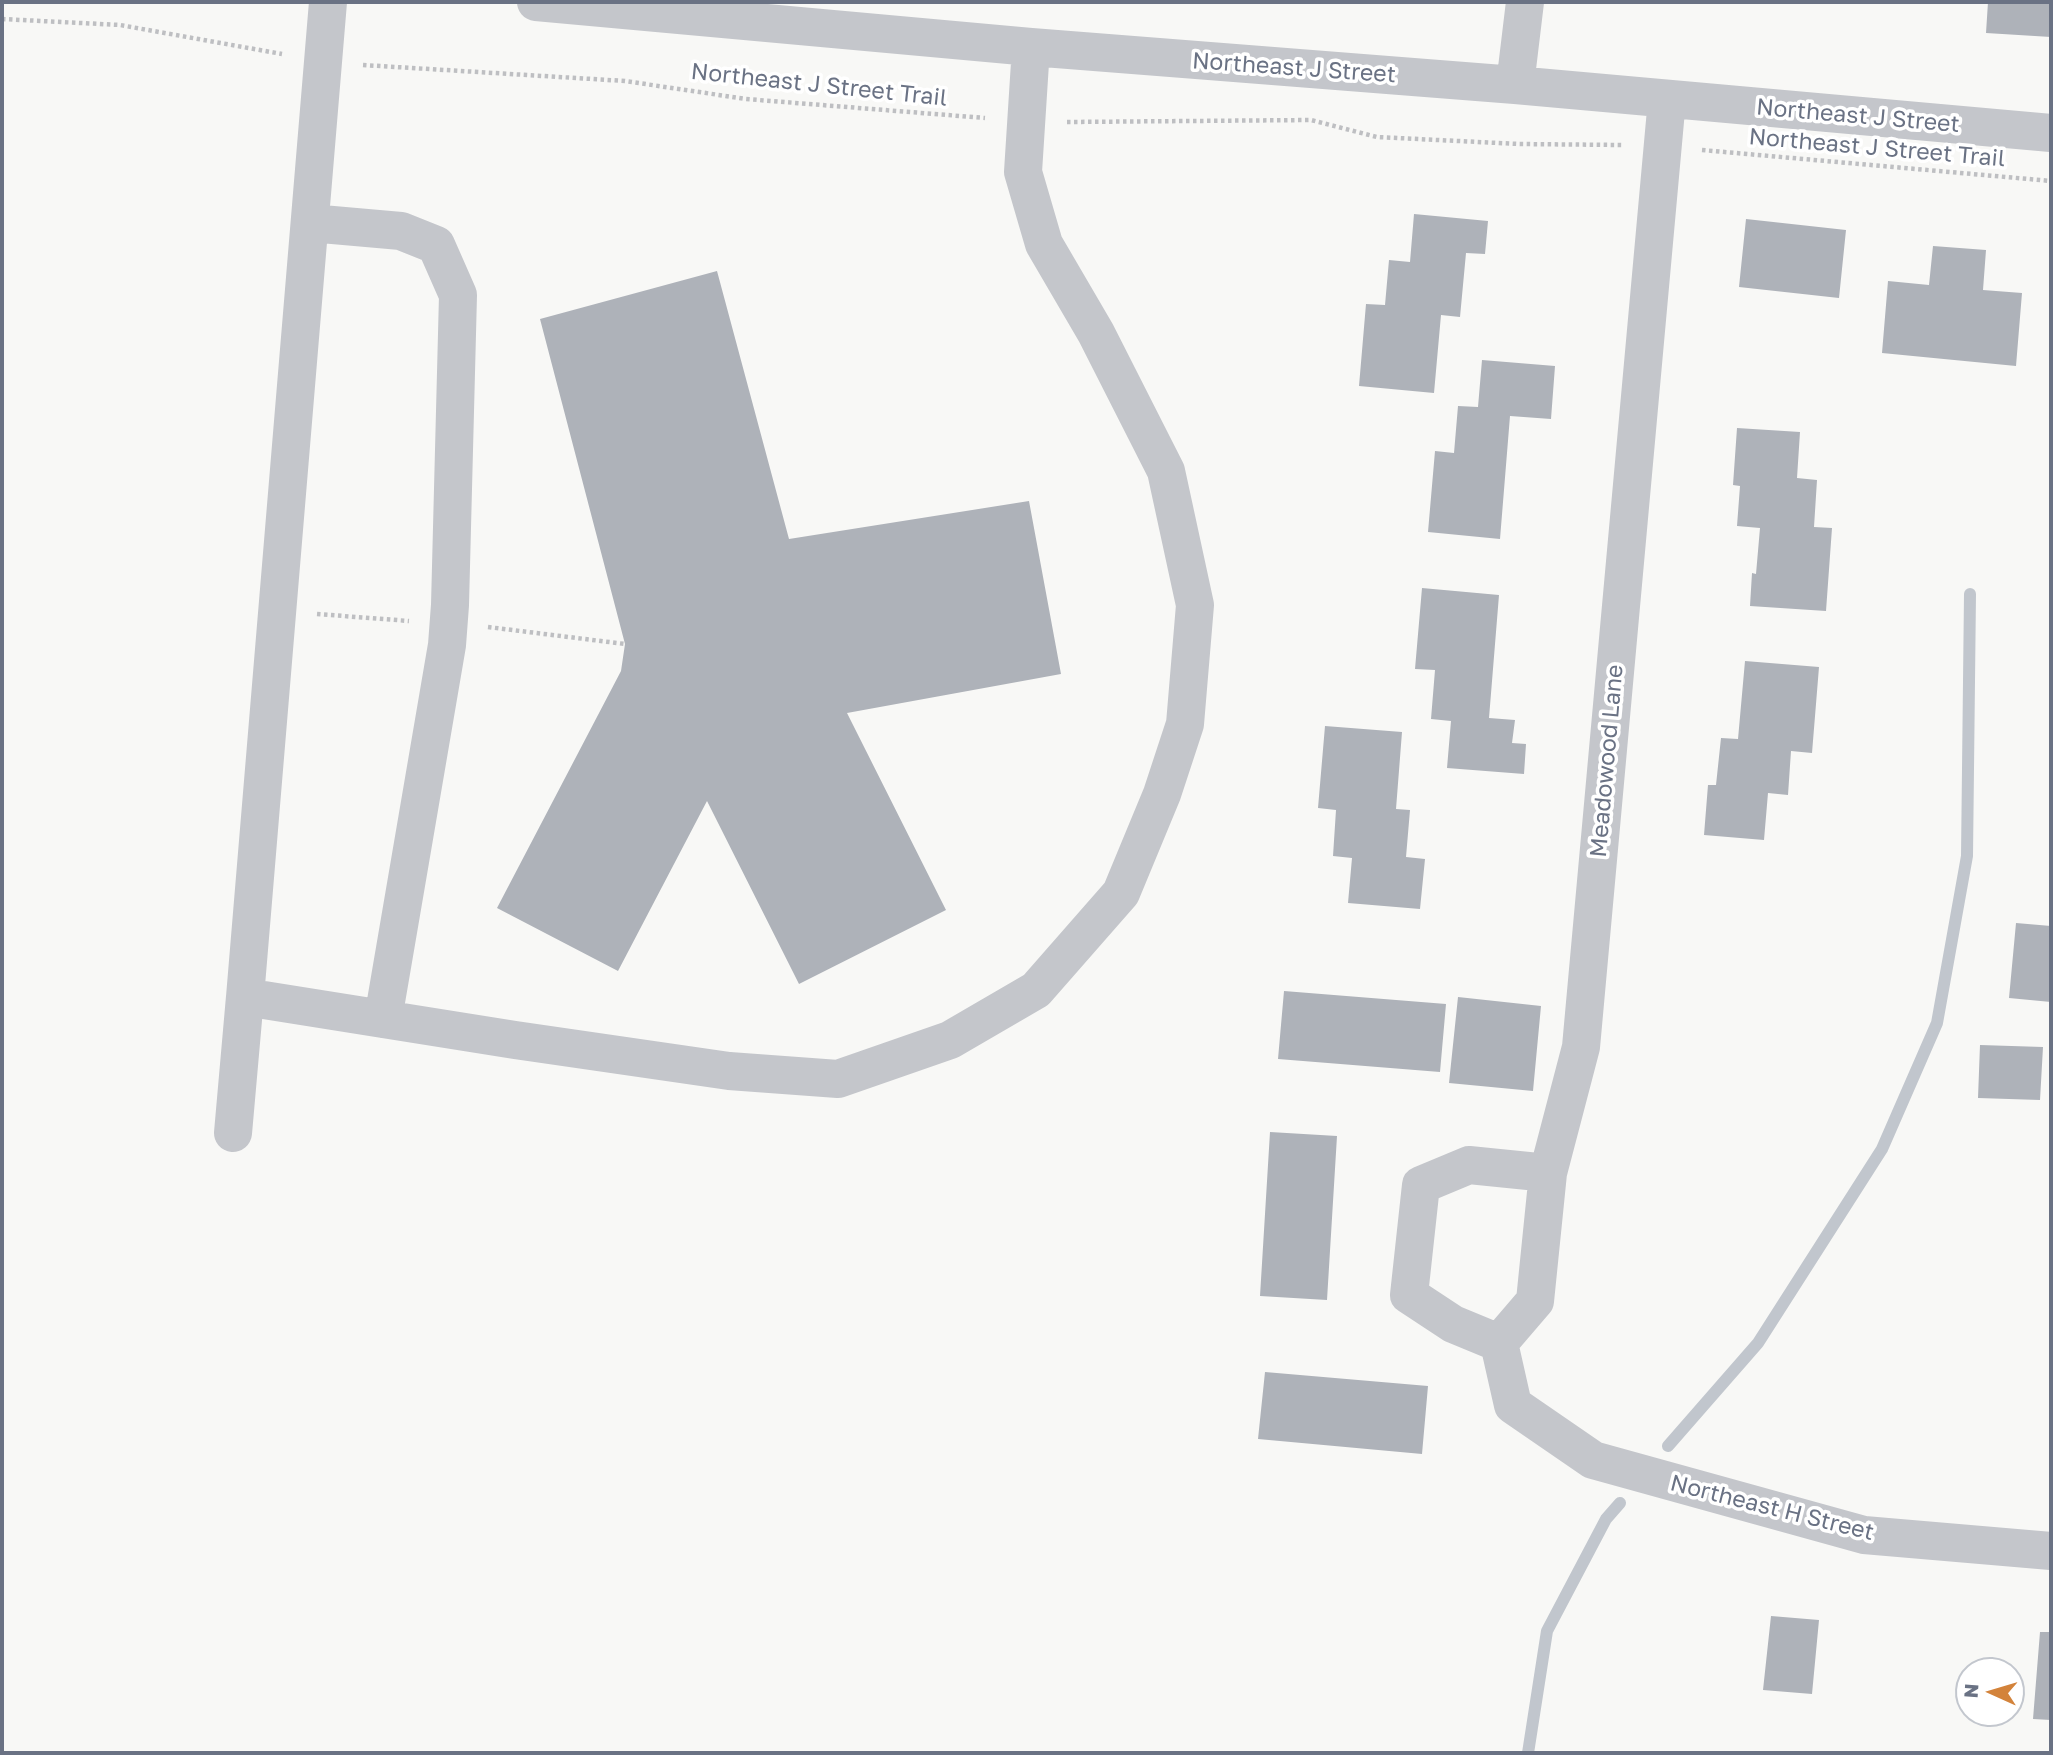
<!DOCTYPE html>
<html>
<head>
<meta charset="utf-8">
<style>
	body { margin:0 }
	#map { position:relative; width:2053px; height:1755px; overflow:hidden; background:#f8f8f6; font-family:"Golos Text",sans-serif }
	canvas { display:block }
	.frame { position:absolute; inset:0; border:4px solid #6a7284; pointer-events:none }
	.north { position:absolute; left:1955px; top:1657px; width:70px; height:70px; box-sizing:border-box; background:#fff; border:2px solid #c3c7ce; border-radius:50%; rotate:274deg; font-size:19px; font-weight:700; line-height:28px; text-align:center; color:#6a7284 }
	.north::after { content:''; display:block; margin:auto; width:24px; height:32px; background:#d3833b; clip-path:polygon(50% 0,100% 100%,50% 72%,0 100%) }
</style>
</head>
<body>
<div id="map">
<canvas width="2053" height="1755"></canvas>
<div class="frame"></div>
<div class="north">N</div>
</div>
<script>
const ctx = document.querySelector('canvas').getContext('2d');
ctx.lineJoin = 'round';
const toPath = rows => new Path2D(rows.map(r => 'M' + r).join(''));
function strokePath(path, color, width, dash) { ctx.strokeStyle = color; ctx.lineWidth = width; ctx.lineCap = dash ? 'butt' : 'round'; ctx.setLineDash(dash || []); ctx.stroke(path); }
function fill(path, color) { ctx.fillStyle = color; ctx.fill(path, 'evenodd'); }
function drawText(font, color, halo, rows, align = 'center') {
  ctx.font = font + ' "Golos Text",sans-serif'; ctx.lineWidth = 7; ctx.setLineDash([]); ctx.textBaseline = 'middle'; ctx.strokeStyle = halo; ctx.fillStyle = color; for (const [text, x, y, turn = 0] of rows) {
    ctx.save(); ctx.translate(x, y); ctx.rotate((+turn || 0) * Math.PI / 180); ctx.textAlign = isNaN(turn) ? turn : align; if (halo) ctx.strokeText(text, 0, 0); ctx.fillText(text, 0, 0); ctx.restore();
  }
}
strokePath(toPath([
	[1668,1446,1758,1343,1882,1149,1937,1023,1967,856,1970,594],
	[1528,1753,1547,1631,1606,1519,1620,1503]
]), '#c1c6cd', 12);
fill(toPath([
	[1988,2,2051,2,2051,37,1986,33],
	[1414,214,1488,221,1485,254,1466,253,1460,317,1441,315,1434,393,1359,386,1366,304,1385,305,1389,260,1410,262],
	[1746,219,1846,230,1839,298,1739,287],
	[1933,246,1986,250,1983,290,2022,293,2016,366,1882,353,1888,281,1929,285],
	[717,271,789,539,1029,501,1061,674,847,713,946,910,799,984,707,801,618,971,497,908,621,671,625,644,540,319],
	[1482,360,1555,366,1551,419,1510,416,1500,539,1428,532,1435,451,1454,453,1458,406,1478,407],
	[1737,428,1800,432,1797,478,1817,480,1814,527,1832,528,1826,611,1750,606,1752,573,1756,574,1760,528,1737,526,1740,486,1733,485],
	[1422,588,1499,595,1489,718,1515,720,1512,743,1526,744,1524,774,1447,768,1451,721,1431,719,1435,670,1415,669],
	[1745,661,1819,667,1812,753,1791,751,1788,795,1768,793,1764,840,1704,835,1708,785,1716,785,1721,738,1738,739],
	[1325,726,1402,732,1396,809,1410,810,1406,857,1425,859,1420,909,1348,903,1352,858,1333,856,1336,810,1318,808],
	[2016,923,2051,926,2051,1002,2009,998],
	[1284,991,1446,1004,1440,1072,1278,1059],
	[1458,997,1541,1006,1533,1091,1449,1083],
	[1980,1045,2043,1047,2040,1100,1978,1098],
	[1270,1132,1337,1136,1327,1300,1260,1296],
	[1265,1372,1428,1386,1422,1454,1258,1439],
	[1771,1616,1819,1620,1812,1694,1763,1690],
	[2040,1632,2051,1632,2051,1720,2033,1719]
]), '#aeb2b9');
strokePath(toPath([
	[2,19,120,25,282,54],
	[363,65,625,81,746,99,985,118],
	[1067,122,1311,120,1377,137,1519,144,1623,145],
	[1702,150,2051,181],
	[317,614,409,621],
	[488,627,625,644]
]), '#bebfc2', 4.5, [3.5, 3.5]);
strokePath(toPath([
	[328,2,245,997,515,1040,729,1071,838,1079,950,1040,1036,990,1121,893,1162,794,1185,724,1195,605,1166,471,1096,333,1044,244,1023,172,1031,47],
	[536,2,1031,47,1515,85,2051,133],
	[1515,85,1525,2],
	[1667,99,1581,1047,1548,1173,1535,1301,1499,1343,1513,1405,1593,1460,1864,1535,2051,1551],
	[310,223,401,231,436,245,458,295,450,605,447,645,383,1019],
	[233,1133,245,997],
	[1499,1343,1453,1324,1409,1295,1421,1185,1469,1165,1548,1173]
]), '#c4c6cb', 38);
drawText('23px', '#6a7284', '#fff', [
	["Northeast J Street",1294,68,4],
	["Northeast J Street Trail",819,85,6],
	["Northeast J Street",1858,116,5],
	["Northeast J Street Trail",1877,148,5],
	["Meadowood Lane",1607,761,-85],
	["Northeast H Street",1772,1508,14]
]);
</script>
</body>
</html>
